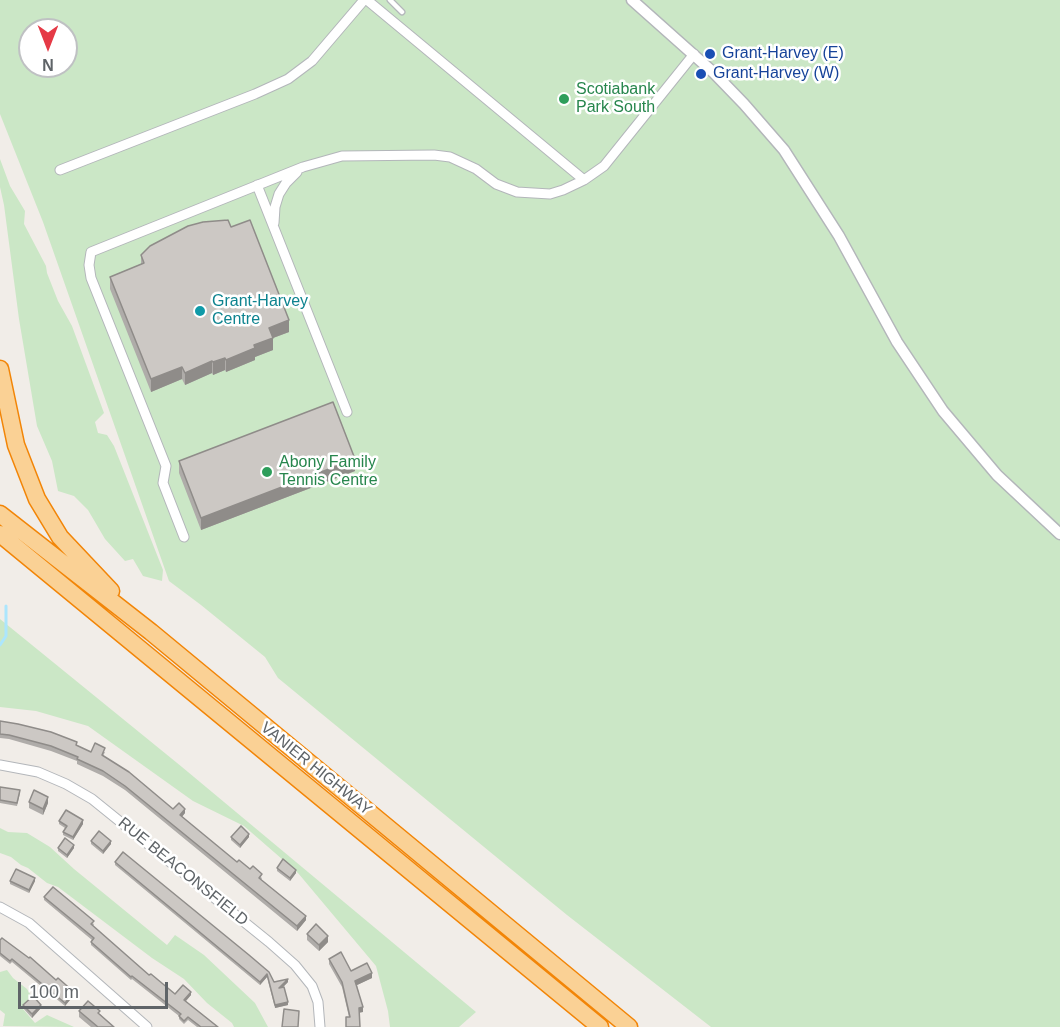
<!DOCTYPE html>
<html>
<head>
<meta charset="utf-8">
<style>
	body { margin:0 }
	#map { position:relative; width:1060px; height:1027px; overflow:hidden; background:#f1ede8; font-family:Helvetica,sans-serif }
	canvas { display:block }
	.north { position:absolute; left:18px; top:18px; width:60px; height:60px; box-sizing:border-box; background:#fff; border:2px solid #bfc1c3; border-radius:50%; rotate:180deg; font-size:16px; font-weight:700; line-height:24px; text-align:center; color:#5f6468 }
	.north::after { content:''; display:block; margin:auto; width:21px; height:27px; background:#e53a46; clip-path:polygon(50% 0,100% 100%,50% 72%,0 100%) }
	.scale { position:absolute; left:18px; top:982px; width:150px; height:27px; box-sizing:border-box; border:3px solid #5f6468; border-top:0; padding-left:8px; font-size:18px; line-height:21px; white-space:nowrap; color:#5f6468; -webkit-text-stroke:4px #fff; paint-order:stroke }
</style>
</head>
<body>
<div id="map">
<canvas width="1060" height="1027"></canvas>
<div class="north">N</div>
<div class="scale">100 m</div>
</div>
<script>
const ctx = document.querySelector('canvas').getContext('2d');
ctx.lineJoin = 'round';
function fill(path, color) { ctx.fillStyle = color; ctx.fill(path, 'evenodd'); }
const toPath = rows => new Path2D(rows.map(r => 'M' + r).join(''));
function strokePath(path, color, width, dash) { ctx.strokeStyle = color; ctx.lineWidth = width; ctx.lineCap = dash ? 'butt' : 'round'; ctx.setLineDash(dash || []); ctx.stroke(path); }
function drawText(font, color, halo, rows, align = 'center') {
  ctx.font = font + ' Helvetica,sans-serif'; ctx.lineWidth = 5; ctx.setLineDash([]); ctx.textBaseline = 'middle'; ctx.strokeStyle = halo; ctx.fillStyle = color; for (const [text, x, y, turn = 0] of rows) {
    ctx.save(); ctx.translate(x, y); ctx.rotate((+turn || 0) * Math.PI / 180); ctx.textAlign = isNaN(turn) ? turn : align; if (halo) ctx.strokeText(text, 0, 0); ctx.fillText(text, 0, 0); ctx.restore();
  }
}
fill(toPath([
	[0,0,1060,0,1060,1027,711,1027,567,915,278,678,265,657,201,605,169,581,43,222,0,114],
	[30,30,66,30,66,66,30,66],
	[0,159,10,186,25,211,24,224,46,266,47,273,58,301,72,326,104,413,95,422,98,433,107,435,114,446,163,570,162,581,143,576,133,559,125,561,105,539,88,510,74,496,58,491,52,461,37,426,19,319,4,205,0,187],
	[0,619,182,767,476,1012,459,1027,390,1027,388,1011,376,966,298,873,244,826,193,801,88,726,36,711,0,707],
	[0,828,8,832,27,833,50,847,74,869,167,945,175,935,204,955,255,1003,268,1027,234,1027,232,1023,207,1003,184,979,152,958,58,887,47,883,28,868,21,865,11,857,0,853],
	[7,970,13,978,27,989,33,999,23,1009,35,1023,47,1015,74,1027,3,1026,5,1014,0,1010,0,972]
]), '#cbe7c6');
strokePath(toPath([
	[0,645,6,636,6,606]
]), '#ace6fd', 3);
const service = toPath([
	[390,0,402,12]
]);
const minor = toPath([
	[367,0,584,180],
	[60,170,255,94,288,79,312,61,364,0],
	[257,185,347,412],
	[274,223,275,207,279,194,286,183,297,172],
	[184,537,163,483,166,466,91,278,89,265,91,252,303,167,342,156,434,155,450,157,476,169,496,184,517,192,550,194,563,190,584,180,604,166,694,54],
	[0,765,38,772,66,784,92,799,269,942,295,965,312,986,318,1002,320,1027],
	[0,907,29,923,147,1027]
]);
const tertiary = toPath([
	[632,0,714,73,744,104,784,150,839,236,897,342,943,411,997,475,1060,534]
]);
const motorway = toPath([
	[0,369,16,445,37,499,60,537,111,591],
	[0,514,151,632,629,1027],
	[0,534,600,1027]
]);
strokePath(service, '#b3b6ba', 7);
strokePath(minor, '#b3b6ba', 11);
strokePath(tertiary, '#b3b6ba', 13);
strokePath(motorway, '#f28507', 19);
strokePath(service, '#fff', 4.5);
strokePath(minor, '#fff', 9);
strokePath(tertiary, '#fff', 10);
strokePath(motorway, '#fad195', 16);
fill(toPath([
	[231,227,289,332,273,338,273,350,255,357,255,360,226,372,225,370,213,375,212,373,185,385,182,379,151,392,110,289,110,277,141,264,141,255],
	[179,461,355,471,201,530,179,473],
	[0,721,77,746,91,752,105,752,103,756,173,809,185,813,182,817,237,862,262,878,261,880,306,920,297,931,125,790,103,776,77,764,77,761,51,751,9,739,0,738],
	[0,787,20,793,17,806,0,803],
	[29,802,48,803,43,815,29,808],
	[59,821,83,824,73,840,63,835,63,832,65,828,59,824],
	[231,837,249,837,240,848,231,840],
	[91,841,111,844,103,854,91,844],
	[58,848,74,848,67,858,58,851],
	[123,852,274,982,288,982,282,988,288,1005,275,1008,267,977,260,985,115,865,115,862],
	[277,868,296,873,290,881,277,871],
	[10,881,35,881,29,893,10,884],
	[44,897,94,924,93,926,149,975,175,994,191,995,186,1001,218,1027,197,1027,188,1020,184,1024,179,1019,179,1016,132,979,131,980,91,945,91,942,92,940,44,900],
	[307,934,328,942,319,951,307,940],
	[0,940,56,980,74,995,65,1006,12,962,10,964,0,956],
	[329,959,351,971,372,978,357,985,363,1012,349,1017,342,987,329,964],
	[23,1005,41,1008,32,1018,23,1008],
	[79,1011,100,1014,114,1027,91,1027,79,1017]
]), '#afaca9');
fill(toPath([
	[289,320,289,332,273,338,273,350,255,357,255,360,226,372,226,360,254,345,269,328],
	[225,358,225,370,213,375,213,362],
	[212,361,212,373,185,385,185,373],
	[182,367,182,379,151,392,151,379],
	[355,459,355,471,201,530,201,518],
	[48,797,48,803,43,815,43,809],
	[185,809,185,813,180,819,180,815],
	[83,820,83,824,73,840,73,837],
	[249,834,249,837,240,848,240,845],
	[111,841,111,844,103,854,103,851],
	[74,845,74,848,67,858,67,855],
	[296,870,296,873,290,881,290,878],
	[35,878,35,881,29,893,29,890],
	[306,916,306,920,297,931,297,926],
	[328,936,328,942,319,951,319,945],
	[372,973,372,978,355,986,355,981],
	[267,974,267,977,260,985,260,982],
	[288,979,288,982,279,991,279,988],
	[74,992,74,995,65,1006,65,1003],
	[191,992,191,995,184,1003,184,1000],
	[288,1002,288,1005,275,1008,275,1005],
	[41,1005,41,1008,32,1018,32,1014],
	[363,1007,363,1012,359,1012,359,1008]
]), '#8f8c89');
const building = toPath([
	[228,220,231,227,250,220,289,320,269,328,273,338,254,345,255,348,226,360,225,358,213,362,212,361,185,373,182,367,151,379,110,277,144,263,141,255,150,246,188,226,203,222,228,220],
	[333,402,355,459,201,518,179,461,333,402],
	[0,721,18,724,51,732,77,742,76,745,91,752,95,743,105,748,102,755,129,772,173,809,179,803,185,809,180,815,237,862,239,860,250,869,253,866,262,874,259,878,306,916,297,926,125,786,103,771,77,759,78,757,51,746,9,735,0,734,0,721],
	[0,787,20,790,17,803,0,800,0,787],
	[34,790,48,797,43,809,29,802,34,790],
	[66,810,83,820,73,837,63,832,67,826,59,821,66,810],
	[241,826,249,834,240,845,231,837,241,826],
	[99,831,111,841,103,851,91,841,99,831],
	[65,838,74,845,67,855,58,848,65,838],
	[123,852,249,955,269,972,274,982,288,979,279,988,284,987,288,1002,275,1005,267,974,260,982,115,862,123,852],
	[283,859,296,870,290,878,277,868,283,859],
	[16,869,35,878,29,890,10,881,16,869],
	[53,887,94,921,91,924,149,975,151,974,175,994,183,985,191,992,184,1000,218,1027,201,1027,188,1017,184,1021,179,1016,181,1014,132,976,131,977,91,942,94,938,44,897,53,887],
	[316,924,328,936,319,945,307,934,316,924],
	[2,938,29,958,30,957,56,980,58,978,74,992,65,1003,12,959,10,961,0,953,0,940,2,938],
	[341,952,351,971,367,963,372,973,355,981,363,1007,359,1008,360,1027,346,1027,346,1017,350,1017,342,982,329,959,341,952],
	[33,996,41,1005,32,1014,23,1005,33,996],
	[88,1001,100,1011,98,1013,114,1027,98,1027,79,1011,88,1001],
	[284,1009,299,1011,298,1027,282,1027,284,1009]
]);
fill(building, '#ccc8c4');
strokePath(building, '#8f8c89', 1.5);
for (const [x, y, r, color] of [
	[710,54,6,"#1a4fb4"],
	[701,74,6,"#1a4fb4"],
	[564,99,6,"#2e9e5b"],
	[200,311,6,"#0f9aa8"],
	[267,472,6,"#2e9e5b"]
]) { const dot = new Path2D(); dot.arc(x, y, r, 0, 2 * Math.PI); ctx.fillStyle = color; ctx.fill(dot); strokePath(dot, '#fff', 2); }
drawText('16px', '#164399', '#fff', [
	["Grant-Harvey (E)",722,54],
	["Grant-Harvey (W)",713,74]
], 'left');
drawText('16px', '#27864d', '#fff', [
	["Scotiabank",576,90],
	["Park South",576,108],
	["Abony Family",279,463],
	["Tennis Centre",279,481]
], 'left');
drawText('16px', '#0d838f', '#fff', [
	["Grant-Harvey",212,302],
	["Centre",212,320]
], 'left');
drawText('16px', '#5f6468', '#fff', [
	["VANIER HIGHWAY",316,769,39],
	["RUE BEACONSFIELD",183,872,39]
]);
</script>
</body>
</html>
